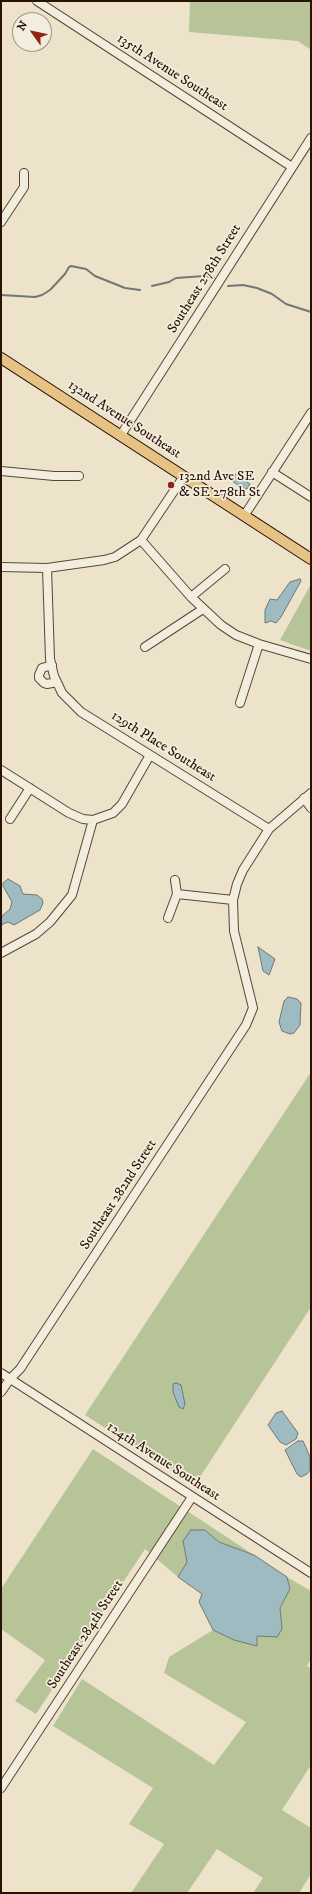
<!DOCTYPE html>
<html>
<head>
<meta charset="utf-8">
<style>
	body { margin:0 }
	#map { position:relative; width:312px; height:1894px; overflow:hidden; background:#ede3ca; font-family:"IM FELL DW Pica",serif }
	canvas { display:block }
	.frame { position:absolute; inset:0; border:2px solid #291104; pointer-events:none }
	.north { position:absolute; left:12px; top:12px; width:40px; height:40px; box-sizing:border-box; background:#f3eddd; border:1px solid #a29586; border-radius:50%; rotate:303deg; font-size:11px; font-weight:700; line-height:16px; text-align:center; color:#291104 }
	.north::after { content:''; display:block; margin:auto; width:14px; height:18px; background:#8f2418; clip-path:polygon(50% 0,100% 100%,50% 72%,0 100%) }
</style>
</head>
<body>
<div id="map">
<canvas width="312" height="1894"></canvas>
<div class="frame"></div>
<div class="north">N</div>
</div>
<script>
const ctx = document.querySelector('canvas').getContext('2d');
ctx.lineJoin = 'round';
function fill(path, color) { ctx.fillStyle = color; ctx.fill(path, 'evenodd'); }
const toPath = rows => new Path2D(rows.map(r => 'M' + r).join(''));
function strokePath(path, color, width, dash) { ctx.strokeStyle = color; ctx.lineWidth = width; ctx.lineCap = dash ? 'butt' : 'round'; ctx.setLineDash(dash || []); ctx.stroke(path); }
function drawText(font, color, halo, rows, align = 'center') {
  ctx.font = font + ' "IM FELL DW Pica",serif'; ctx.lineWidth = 3.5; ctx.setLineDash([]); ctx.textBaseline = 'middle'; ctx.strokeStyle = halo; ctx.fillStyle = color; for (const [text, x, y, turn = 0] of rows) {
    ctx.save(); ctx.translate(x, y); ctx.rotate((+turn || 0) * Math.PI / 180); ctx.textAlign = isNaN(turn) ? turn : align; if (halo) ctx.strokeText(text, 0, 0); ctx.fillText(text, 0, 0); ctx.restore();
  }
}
fill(toPath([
	[190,1,311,1,311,50,298,41,189,32],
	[311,584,311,651,280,640],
	[311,1072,311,1307,194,1486,85,1415],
	[93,1449,254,1555,219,1542,205,1530,183,1541,187,1562,178,1577,145,1549,36,1714,15,1701,45,1660,1,1629,1,1589],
	[287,1577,311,1591,311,1659,307,1666,311,1669,311,1765,282,1810,311,1828,311,1874,299,1893,253,1893,263,1878,217,1849,187,1893,131,1893,164,1844,129,1824,153,1788,53,1726,82,1679,214,1765,246,1722,164,1673,169,1657,213,1630,234,1640,257,1645,257,1636,282,1629,280,1608,290,1589]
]), '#b7c498');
const water = toPath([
	[236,474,250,484,247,489,243,489,231,480,236,474],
	[300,579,301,581,281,617,276,623,271,621,265,623,265,610,270,599,277,600,290,582,300,579],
	[8,879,20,886,23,894,37,895,42,899,43,903,40,910,14,925,8,922,1,925,1,917,10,909,12,902,3,886,3,883,8,879],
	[258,947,275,959,269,975,263,971,258,947],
	[288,997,297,999,301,1003,300,1025,294,1033,290,1034,282,1031,279,1022,284,1001,288,997],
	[176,1383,181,1385,185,1404,183,1409,179,1407,173,1392,173,1384,176,1383],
	[282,1411,298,1433,296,1439,286,1445,280,1442,268,1425,276,1413,282,1411],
	[298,1441,303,1441,310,1457,310,1470,307,1474,301,1477,297,1474,285,1450,298,1441],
	[191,1530,205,1530,219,1542,254,1555,287,1577,290,1589,280,1608,282,1629,277,1637,257,1636,257,1646,234,1640,213,1630,199,1602,202,1594,178,1577,187,1562,183,1541,191,1530]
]);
fill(water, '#9fbbc2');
strokePath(water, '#707776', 1);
strokePath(toPath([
	[152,286,169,282,176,278,204,276,214,278],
	[228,286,243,285,257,288,272,294,286,304,311,312],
	[1,295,35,297,42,295,50,290,65,274,69,267,71,266,86,269,95,276,125,288,140,290]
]), '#707776', 2);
const minor = toPath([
	[37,1,292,167],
	[1,222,24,187,24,173],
	[121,435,311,138],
	[1,471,54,476,79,476],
	[272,472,311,497],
	[244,516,311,413],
	[141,540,191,597,221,625,236,635,259,644,311,659],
	[1,567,47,568,104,560,115,557,141,540,184,476],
	[47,568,50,659,54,676,62,693,81,712,269,829],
	[191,597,225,569],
	[145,647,203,609],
	[52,665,42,668,39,675,39,678,44,683,47,684,57,682],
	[240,703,259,644],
	[1,770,69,813,83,819,93,820],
	[304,798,311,808],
	[10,819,30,788],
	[177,894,233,900],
	[168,918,177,894,175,880],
	[1,953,36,934,50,922,72,895,93,820,113,813,122,804,150,755],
	[1,1373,311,1573],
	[1,1392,10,1379,20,1369,246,1025,253,1008,234,931,233,900,237,884,243,870,269,829,311,793],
	[1,1788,192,1497]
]);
const major = toPath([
	[1,358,311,559]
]);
strokePath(minor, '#5a4636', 10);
strokePath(major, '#291104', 12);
strokePath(minor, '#f3eddd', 8);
strokePath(major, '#e6c285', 10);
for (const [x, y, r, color] of [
	[171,485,4,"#8f2418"]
]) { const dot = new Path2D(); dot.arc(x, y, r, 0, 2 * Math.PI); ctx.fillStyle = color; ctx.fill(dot); strokePath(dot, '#f3eddd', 1.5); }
drawText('14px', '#291104', '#f3eddd', [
	["135th Avenue Southeast",172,73,33],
	["Southeast 278th Street",205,279,-58],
	["132nd Avenue Southeast",124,420,33],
	["129th Place Southeast",163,747,32],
	["Southeast 282nd Street",119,1195,-57],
	["124th Avenue Southeast",163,1462,33],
	["Southeast 284th Street",86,1635,-57]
]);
drawText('14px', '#291104', '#f3eddd', [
	["132nd Ave SE",179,477],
	["& SE 278th St",179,493]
], 'left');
</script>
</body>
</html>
